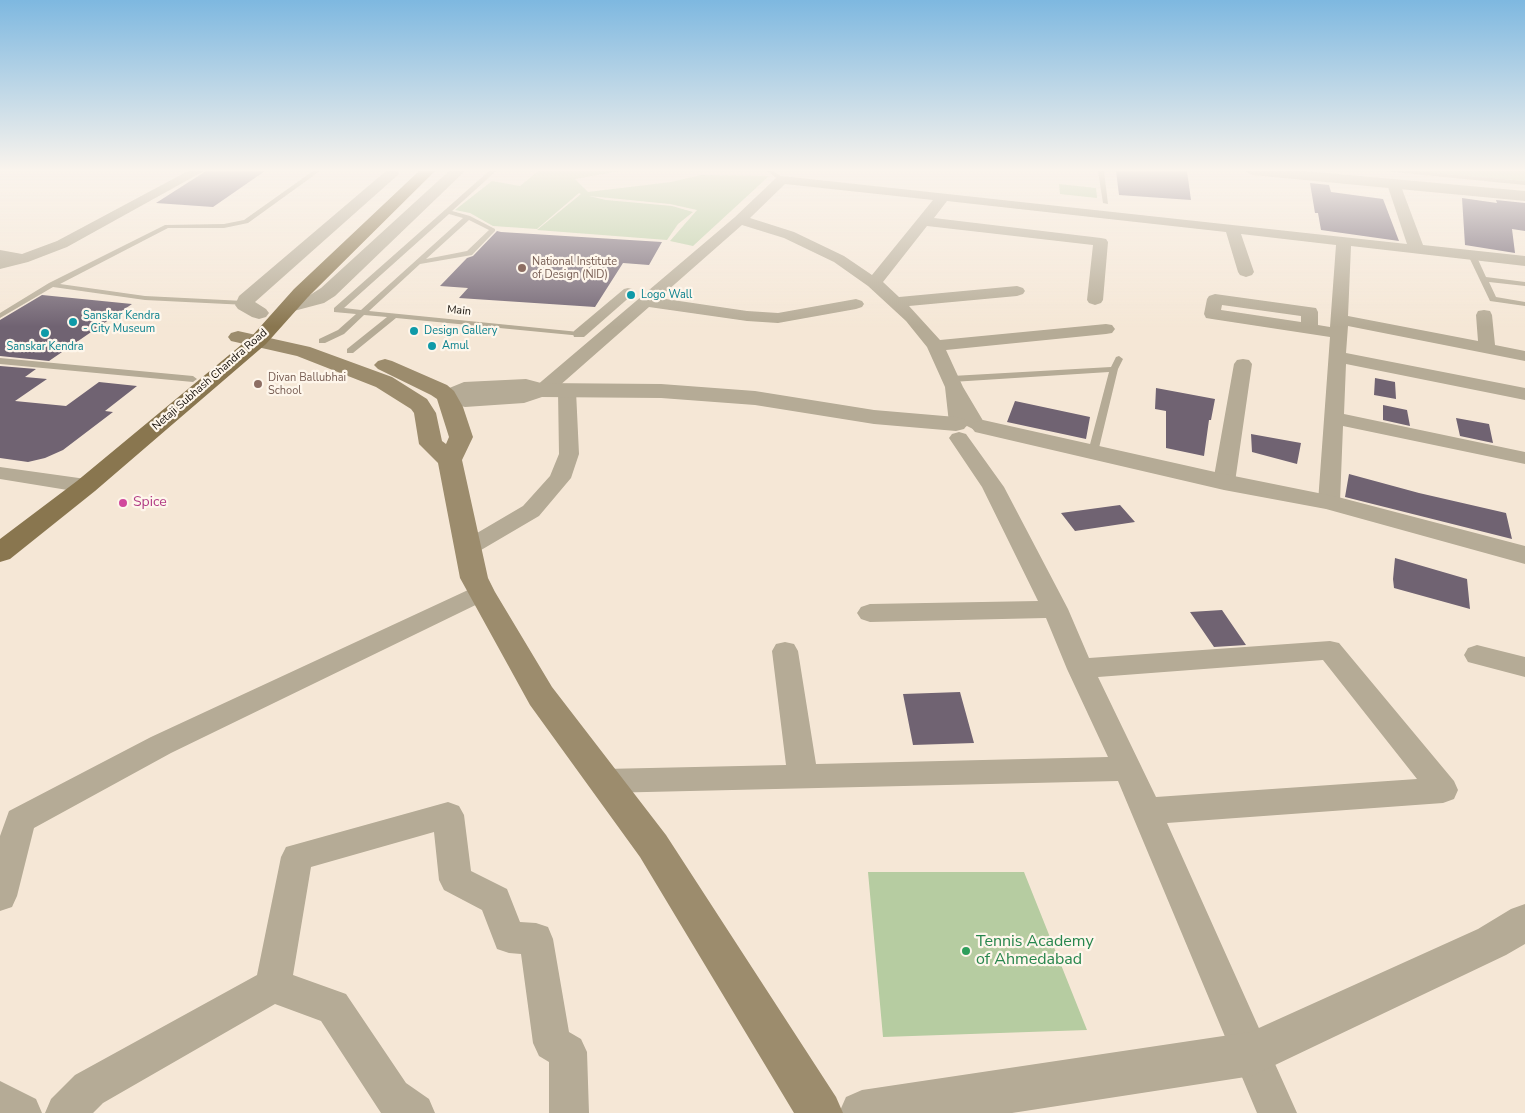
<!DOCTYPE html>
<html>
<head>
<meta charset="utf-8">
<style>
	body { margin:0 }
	canvas { display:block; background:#f5e7d6 }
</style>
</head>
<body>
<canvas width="1525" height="1113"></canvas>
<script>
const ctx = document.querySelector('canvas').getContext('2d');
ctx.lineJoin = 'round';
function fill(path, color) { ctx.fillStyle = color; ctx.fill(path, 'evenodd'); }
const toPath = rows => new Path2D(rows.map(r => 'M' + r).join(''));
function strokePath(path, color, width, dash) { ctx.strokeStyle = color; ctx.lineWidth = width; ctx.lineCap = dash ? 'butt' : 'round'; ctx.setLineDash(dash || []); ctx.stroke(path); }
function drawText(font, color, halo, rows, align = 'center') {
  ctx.font = font + ' "Nunito Sans",sans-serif'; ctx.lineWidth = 4.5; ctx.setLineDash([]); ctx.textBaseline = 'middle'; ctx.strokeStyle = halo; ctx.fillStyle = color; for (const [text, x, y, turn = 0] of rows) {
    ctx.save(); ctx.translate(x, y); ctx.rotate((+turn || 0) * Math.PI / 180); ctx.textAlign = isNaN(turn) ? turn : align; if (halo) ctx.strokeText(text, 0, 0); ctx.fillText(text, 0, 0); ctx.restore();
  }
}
fill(toPath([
	[538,171,620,171,575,179,588,192,671,182,701,175,769,176,693,246,670,241,697,210,670,204,589,196,606,200,672,206,693,212,678,224,667,240,537,230,581,194,579,193,537,229,493,226,470,213,455,210,492,181,520,186],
	[1407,171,1525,171,1525,181],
	[1059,184,1096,188,1097,198,1060,194],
	[868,872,1024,872,1087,1030,883,1037]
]), '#b6cca1');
fill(toPath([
	[206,171,265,171,213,207,156,203],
	[1116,171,1187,171,1191,200,1119,195],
	[1310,183,1329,185,1331,192,1383,199,1399,241,1321,230,1318,213,1315,213],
	[1462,198,1497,203,1496,200,1525,203,1525,231,1512,229,1515,253,1465,245],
	[497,231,501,232,662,242,649,265,623,263,595,307,459,298,468,288,440,286,467,258,473,256],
	[42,295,132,304,49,361,0,356,0,320],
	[0,366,36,369,25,377,47,379,15,401,66,406,99,382,137,386,105,411,113,412,63,450,45,458,28,462,0,458],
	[1375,378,1395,382,1396,399,1374,395],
	[1156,388,1215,399,1211,420,1209,420,1204,456,1166,448,1166,411,1155,409],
	[1015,401,1090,417,1086,439,1007,422],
	[1383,405,1407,410,1410,426,1383,420],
	[1456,418,1489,424,1493,443,1460,436],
	[1251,434,1301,443,1297,464,1252,452],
	[1349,474,1419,493,1506,513,1512,539,1345,497],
	[1120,505,1135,522,1075,531,1061,513],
	[1395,558,1467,579,1470,609,1394,588,1393,579],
	[1222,610,1246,645,1214,647,1190,612],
	[960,692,974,743,913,745,903,694]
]), '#706372');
fill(toPath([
	[313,171,320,171,248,223,224,228,168,228,60,284,145,296,244,301,248,303,247,305,145,300,53,287,0,318,0,313,49,283,165,225,224,224,244,220,313,171],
	[489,171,496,171,452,211,470,216,495,229,495,231,472,255,420,264,369,311,579,332,582,332,582,336,396,318,353,353,347,353,347,349,387,317,364,315,344,334,325,343,319,343,319,339,338,330,356,314,334,312,334,308,489,171],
	[449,214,463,218,361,310,344,308,449,214],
	[469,220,489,230,467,251,426,259,469,220],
	[767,171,774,171,785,180,780,181,767,171],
	[1098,171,1104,171,1108,204,1103,203,1098,171],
	[1383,171,1412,171,1525,181,1525,185,1383,171],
	[1469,253,1475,253,1486,277,1525,282,1525,286,1489,282,1496,297,1525,302,1525,306,1490,301,1468,255,1469,253],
	[1119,356,1123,359,1118,369,1098,452,1093,455,1088,452,1109,372,952,382,948,379,952,376,1111,367,1116,357,1119,356],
	[0,358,193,376,197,379,193,382,0,364,0,358]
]), '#b5ab96');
fill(toPath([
	[628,288,632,289,634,292,632,295,584,337,574,337,573,334,574,331,624,289,628,288]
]), '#b5ab96');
fill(toPath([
	[188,171,204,171,67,247,28,262,0,269,0,250,22,254,57,241,188,171],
	[782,176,1407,244,1387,184,1394,180,1399,181,1423,245,1525,256,1525,266,1351,246,1348,316,1478,341,1476,315,1478,311,1484,310,1490,311,1492,315,1495,345,1525,351,1525,361,1348,326,1346,353,1525,388,1525,400,1346,364,1344,414,1525,452,1525,464,1343,426,1340,502,1337,507,1329,509,1321,507,1318,502,1330,337,1212,319,1206,318,1204,314,1207,299,1209,296,1215,294,1316,308,1318,312,1318,325,1330,327,1336,245,1241,234,1254,272,1252,275,1246,277,1240,275,1238,272,1226,232,947,201,934,218,1101,238,1106,239,1108,242,1103,300,1101,303,1095,305,1089,303,1087,300,1093,245,927,226,883,282,899,297,1017,286,1023,288,1025,291,1023,294,1017,296,909,306,940,340,1106,324,1112,325,1115,329,1112,333,1106,334,946,350,963,387,985,424,982,428,975,430,967,426,959,429,952,427,949,423,945,387,927,347,906,321,868,286,834,262,784,238,742,225,659,298,747,311,778,313,856,299,862,301,864,304,862,307,856,309,778,323,747,321,649,307,550,394,543,396,536,394,534,390,536,386,735,217,777,177,782,176],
	[785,184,933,200,872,275,844,256,794,232,750,218,785,184],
	[1222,305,1301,316,1301,322,1221,310,1222,305],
	[1243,359,1249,360,1252,364,1235,482,1232,487,1224,488,1216,487,1213,482,1234,364,1237,360,1243,359],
	[567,385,574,387,576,391,579,454,571,478,539,516,476,553,468,555,460,553,456,548,460,543,523,506,550,476,559,454,558,391,560,387,567,385],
	[959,432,966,434,1004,487,1068,609,1089,658,1330,641,1339,643,1454,781,1458,790,1454,799,1443,803,1167,823,1297,1113,1257,1113,1118,781,604,793,593,790,589,781,593,772,604,769,786,765,772,651,776,644,785,642,794,644,798,651,816,764,1108,757,1067,669,1046,618,870,622,861,619,857,613,861,607,870,604,1038,601,982,487,949,438,952,434,959,432],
	[1323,660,1417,779,1156,797,1098,677,1323,660],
	[0,467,86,479,94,481,97,486,94,491,86,493,0,479,0,467],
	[481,584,490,586,493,592,490,598,171,753,34,828,17,896,12,907,0,911,0,836,9,811,151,737,481,584],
	[1477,645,1525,657,1525,677,1468,662,1464,655,1468,648,1477,645],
	[448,802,459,806,464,815,471,871,507,889,520,922,536,923,548,927,553,939,569,1032,581,1039,587,1052,589,1113,549,1113,549,1062,539,1056,533,1043,521,954,509,953,497,949,482,910,444,890,439,880,434,832,311,867,293,975,346,994,406,1083,429,1099,435,1113,381,1113,321,1021,275,1004,103,1103,93,1113,45,1113,51,1099,75,1075,257,975,281,857,286,847,448,802],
	[0,1081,36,1099,42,1113,0,1113,0,1081]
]), '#b5ab96');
fill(toPath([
	[386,171,398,171,399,174,255,302,266,309,269,313,266,317,259,319,252,317,238,309,235,305,239,296,386,171],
	[449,171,465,171,335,296,324,303,290,312,283,310,280,306,283,302,310,295,321,288,449,171],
	[1245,171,1305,171,1525,191,1525,201,1252,175,1245,171],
	[526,379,541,383,661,384,755,391,874,410,956,417,964,419,968,424,964,429,956,431,874,424,755,405,661,398,542,397,524,403,465,407,442,401,439,396,442,391,464,382,526,379],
	[983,420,1224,474,1338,497,1525,546,1525,564,1326,509,1224,490,975,432,971,427,975,422,983,420],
	[1525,904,1525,944,1506,955,1252,1076,1012,1113,839,1113,846,1097,862,1090,1250,1032,1478,929,1511,909,1525,904]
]), '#b5ab96');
fill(toPath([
	[238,331,310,347,392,377,427,399,436,413,442,441,446,444,449,437,437,399,431,395,378,369,374,365,378,361,385,359,392,361,447,385,454,391,463,407,473,437,462,460,488,578,495,592,552,687,666,835,836,1097,843,1113,794,1113,640,857,530,705,460,578,438,463,419,444,414,413,411,409,376,387,297,356,231,341,228,337,231,333,238,331]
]), '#9c8c6d');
fill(toPath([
	[419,171,435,171,308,297,266,344,95,491,10,559,0,562,0,539,77,481,252,336,294,289,419,171]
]), '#89764f');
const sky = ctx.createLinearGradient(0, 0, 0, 327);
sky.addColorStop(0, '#7eb8e0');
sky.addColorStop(0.52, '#faf4ed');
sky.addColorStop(1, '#faf4ed00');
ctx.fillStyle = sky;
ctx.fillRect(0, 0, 1525, 327);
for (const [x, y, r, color] of [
	[522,268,5,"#8d6e63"],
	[631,295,5,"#0f9aa8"],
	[73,322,5,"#0f9aa8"],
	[414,331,5,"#0f9aa8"],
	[45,333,5,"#0f9aa8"],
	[432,346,5,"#0f9aa8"],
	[258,384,5,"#8d6e63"],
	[123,503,5,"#d1479c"],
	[966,951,5,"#2e9e5b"]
]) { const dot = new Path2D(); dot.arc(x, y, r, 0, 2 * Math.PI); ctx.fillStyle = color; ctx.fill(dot); strokePath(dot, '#fef6eb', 2); }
drawText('11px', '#785e54', '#fef6eb', [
	["National Institute",532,262],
	["of Design (NID)",532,275],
	["Divan Ballubhai",268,378],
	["School",268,391]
], 'left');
drawText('11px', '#0d838f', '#fef6eb', [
	["Logo Wall",641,295],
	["Sanskar Kendra",83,316],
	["- City Museum",83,329],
	["Design Gallery",424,331],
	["Amul",442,346],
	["Sanskar Kendra",45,347,"center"]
], 'left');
drawText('11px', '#140f09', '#fef6eb', [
	["Main",459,311,6],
	["Netaji Subhash Chandra Road",210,380,-41]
]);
drawText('14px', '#b23c85', '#fef6eb', [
	["Spice",133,503]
], 'left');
drawText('16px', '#27864d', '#fef6eb', [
	["Tennis Academy",976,942],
	["of Ahmedabad",976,960]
], 'left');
</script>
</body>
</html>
